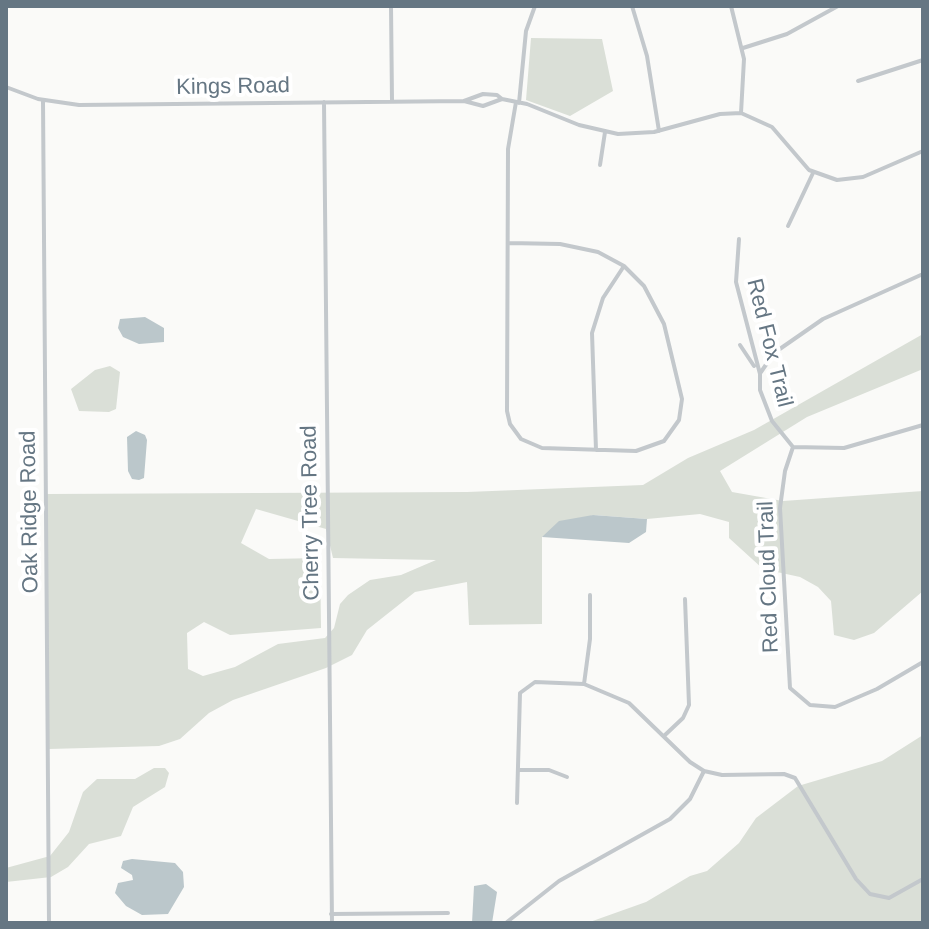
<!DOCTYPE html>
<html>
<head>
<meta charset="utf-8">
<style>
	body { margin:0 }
	#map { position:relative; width:929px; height:929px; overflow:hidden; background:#fafaf8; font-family:Helvetica,sans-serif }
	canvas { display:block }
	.frame { position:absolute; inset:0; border:8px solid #657683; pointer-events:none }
</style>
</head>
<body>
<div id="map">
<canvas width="929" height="929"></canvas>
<div class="frame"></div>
</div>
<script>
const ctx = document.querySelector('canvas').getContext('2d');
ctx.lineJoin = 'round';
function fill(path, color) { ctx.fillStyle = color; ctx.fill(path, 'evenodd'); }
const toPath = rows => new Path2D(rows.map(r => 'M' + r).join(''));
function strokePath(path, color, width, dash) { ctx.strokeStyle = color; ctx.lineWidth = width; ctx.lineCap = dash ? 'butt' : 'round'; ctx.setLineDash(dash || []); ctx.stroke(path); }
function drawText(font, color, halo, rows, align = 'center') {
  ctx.font = font + ' Helvetica,sans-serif'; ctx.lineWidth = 8; ctx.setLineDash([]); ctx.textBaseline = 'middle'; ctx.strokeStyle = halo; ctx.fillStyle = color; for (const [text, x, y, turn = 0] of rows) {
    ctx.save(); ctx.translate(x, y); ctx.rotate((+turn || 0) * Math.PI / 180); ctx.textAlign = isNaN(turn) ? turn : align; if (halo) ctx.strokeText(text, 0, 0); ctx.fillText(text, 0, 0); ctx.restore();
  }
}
fill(toPath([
	[531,38,602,39,613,91,570,116,526,100],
	[923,334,923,369,807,417,720,471,732,492,783,501,923,491,923,591,874,633,854,640,834,635,831,601,818,587,800,577,763,569,729,538,729,522,700,514,647,519,593,515,542,537,542,624,469,625,467,582,415,592,367,630,352,655,326,668,233,700,209,713,180,739,159,746,49,749,47,494,467,492,643,485,688,458,754,430],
	[256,509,326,529,333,558,436,560,401,575,370,580,348,595,340,604,334,628,325,638,278,644,235,667,203,676,188,669,187,633,204,622,230,635,321,628,320,558,269,559,241,543],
	[110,366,120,372,116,409,109,412,79,411,71,389,95,370],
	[923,735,923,923,587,923,646,902,690,876,707,871,739,843,756,818,798,786,882,761],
	[154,768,165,768,169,773,165,787,133,807,121,836,89,844,68,867,51,877,6,882,6,868,50,856,69,832,83,792,97,779,135,779]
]), '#dadfd7');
fill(toPath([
	[145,317,164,328,164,342,139,344,123,337,118,328,120,319],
	[136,431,145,435,147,440,144,478,139,480,132,479,128,471,127,437],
	[593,515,647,519,646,532,629,543,542,537,559,521],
	[132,859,175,863,183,872,184,887,168,914,142,915,126,906,115,893,118,883,133,880,132,875,121,868,123,861],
	[486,884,497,892,492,923,472,923,474,886]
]), '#bbc7cb');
strokePath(toPath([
	[391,6,392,101],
	[632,6,647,56,659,131],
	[731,6,744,59,741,113],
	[743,48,787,34,838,6],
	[858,81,923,60],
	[6,87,38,99,79,105,464,101,483,106,502,99,527,104,579,125,618,134,654,132,720,114,741,113,772,127,809,170,837,180,863,177,923,151],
	[43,100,49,923],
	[464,101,483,94,497,95,502,99],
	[324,102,332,923],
	[519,103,526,31,535,6],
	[600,165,605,132],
	[788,226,813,173],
	[739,239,736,282,760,374,760,390,772,421,793,447],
	[509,243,560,244,598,252,624,266,644,286,664,324,682,399,679,420,664,441,636,451,542,448,521,439,510,424,507,411,508,149,516,102],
	[740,345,754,366],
	[761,372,774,353,823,319,923,274],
	[793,447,785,471,780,508,790,688,810,705,835,707,877,689,923,662],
	[793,447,844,448,923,425],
	[596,450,592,333,603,298,624,266],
	[584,684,590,639,590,595],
	[665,735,683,718,689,705,685,599],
	[518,770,549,770,567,777],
	[517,803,520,693,535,682,584,684,629,703,690,762,704,771,722,775,784,774,795,778,856,879,870,894,889,898,923,879],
	[331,914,448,913],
	[507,922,559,881,670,819,690,799,704,771]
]), '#c3c8cc', 4);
drawText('22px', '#657683', '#fff', [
	["Kings Road",233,87,-1],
	["Red Fox Trail",769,343,76],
	["Oak Ridge Road",30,512,-91],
	["Cherry Tree Road",311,513,-91],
	["Red Cloud Trail",769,577,-92]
]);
</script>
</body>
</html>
